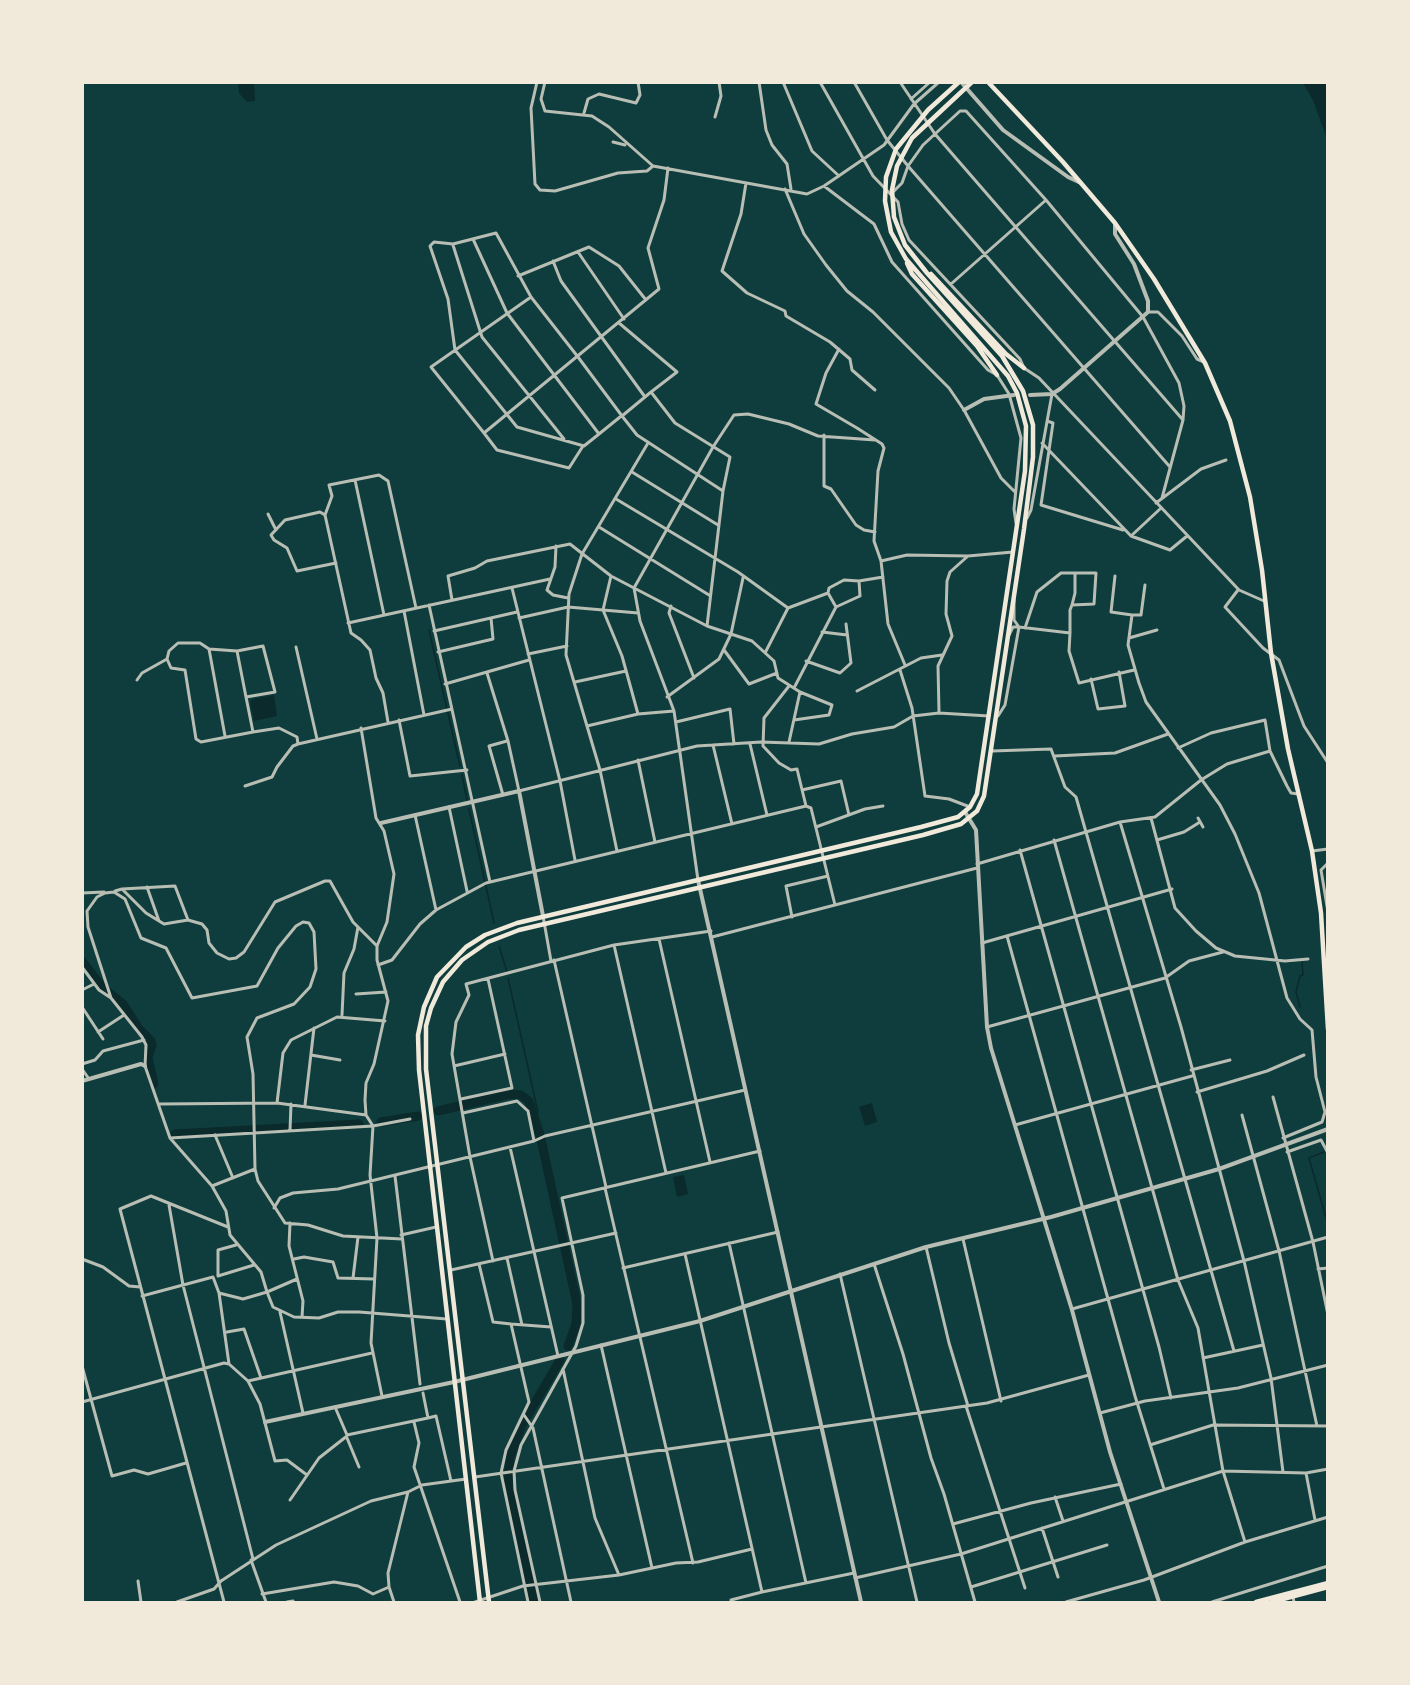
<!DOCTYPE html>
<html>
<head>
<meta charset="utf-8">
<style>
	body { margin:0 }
	#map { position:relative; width:1410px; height:1685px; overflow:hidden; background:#0f3d3e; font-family:Inter,sans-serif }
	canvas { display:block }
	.frame { position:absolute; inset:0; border:84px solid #f1e9da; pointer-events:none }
</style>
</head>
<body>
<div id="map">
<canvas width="1410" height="1685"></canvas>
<div class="frame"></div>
</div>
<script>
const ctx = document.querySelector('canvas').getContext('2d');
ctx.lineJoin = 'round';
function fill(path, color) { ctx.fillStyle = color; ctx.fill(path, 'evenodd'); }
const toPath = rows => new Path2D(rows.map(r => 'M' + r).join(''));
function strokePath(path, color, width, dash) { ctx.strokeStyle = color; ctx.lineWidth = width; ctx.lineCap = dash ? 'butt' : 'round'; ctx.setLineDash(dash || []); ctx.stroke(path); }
fill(toPath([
	[238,83,254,83,255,101,247,102,239,93],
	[1303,83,1327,83,1327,139,1313,100],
	[274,695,277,716,254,721,250,702,252,699],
	[872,1103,877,1122,865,1126,859,1107],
	[684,1175,688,1194,677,1197,673,1177]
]), '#0a2a2b');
strokePath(toPath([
	[429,630,460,766],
	[462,775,467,800],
	[469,809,494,923],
	[499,946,507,972],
	[508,978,538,1112,535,1117],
	[1300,1007,1296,992,1300,976,1303,975,1302,962],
	[1324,1152,1309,1158,1328,1225]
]), '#0a2a2b', 1.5);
strokePath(toPath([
	[82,961,102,987,123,1004,139,1029,151,1041,152,1045,148,1057,154,1084],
	[438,1111,510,1094,521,1095,529,1101,540,1135,577,1304,576,1324,568,1346],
	[381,1122,418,1116],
	[175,1134,359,1124],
	[534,1602,508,1484,510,1457,522,1425,560,1360]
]), '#0a2a2b', 9);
strokePath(toPath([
	[537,82,531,108,535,184,540,190,555,191,618,173,647,171,653,166],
	[545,82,541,99,545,111,592,116,609,127,653,166,807,194,824,186,884,145,914,104,939,82],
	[759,82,766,130,772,145,787,164,791,189],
	[783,82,812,151,839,176],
	[820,82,873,176,898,202,902,224,909,240,1020,359,1024,368,1039,378,1239,590,1264,601],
	[854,82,887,140,908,166,1170,467],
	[900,82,935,134,1183,420],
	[911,99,930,82],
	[584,113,588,99,599,94,636,103,640,95,638,82],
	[715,117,721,96,719,82],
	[613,142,625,145],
	[746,183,741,214,722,271,747,293,785,311,786,316,830,342,850,359,852,370,875,390],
	[824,186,874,224,892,262,988,370,997,375,1009,394,1021,438,1014,509,1016,523],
	[785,189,804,234,826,265,847,291,873,312,949,388,964,410,1001,478,1015,492],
	[892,193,902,183,908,166,923,145,960,111,966,111,1046,200,1143,317,1179,383,1184,406,1183,420,1162,498],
	[473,239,507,313,599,434],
	[453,245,482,337,564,439],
	[578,252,624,319],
	[553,261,561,281,645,397],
	[518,276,589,247,619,266,646,300],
	[951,284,1046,200],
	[531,297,431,367,484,433,659,289,648,248,664,200,668,168],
	[1148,312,1158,312,1182,336,1197,359,1204,362],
	[619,323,677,372,651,392,622,416,620,417,599,434,584,446,517,427,455,350,448,299,430,246,434,242,453,244,496,233,531,297,578,357,622,416,637,435,723,491],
	[839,349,826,373,816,404,857,428,882,444,884,448,878,471,874,541,881,561,888,624,905,665],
	[651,392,675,423,730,457,723,491,707,626],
	[1047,421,1053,423,1041,505,1123,530],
	[484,433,497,450,569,468,583,446],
	[824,435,824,486,831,489,856,525,864,530,875,532],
	[1042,443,1131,536,1170,550,1187,536],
	[632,472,718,525],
	[355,480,384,615],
	[616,499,738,572,788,608],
	[1156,503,1201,469,1226,460],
	[268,514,276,530],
	[325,515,320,512,285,520,271,535,274,540,287,548,297,571,336,563],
	[1027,518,1031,510,1052,394],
	[599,527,709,595],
	[1131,536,1160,509],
	[556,546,555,567,547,590,553,595,568,598],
	[881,561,907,555,968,556,1013,552],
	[611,576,603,610,638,613],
	[1115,576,1111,612,1132,615],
	[1145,585,1141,615,1132,615,1128,645,1139,683,1146,702,1220,805,1235,834,1259,893,1287,998,1300,1019,1312,1030,1316,1077,1325,1112,1322,1122,1283,1138],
	[512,588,560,781,575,860],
	[1238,590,1225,607,1263,648,1279,660,1304,726,1328,763],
	[828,593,836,607],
	[452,600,448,576,475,568,487,561,570,544,611,576,707,626,752,641,774,661,778,678,800,692,832,705,829,715,794,720],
	[429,605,490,882],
	[671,606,669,613,694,678],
	[404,611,424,715],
	[519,618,568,607,603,610,622,656,638,714,674,711],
	[348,623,550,579],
	[1025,628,1037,592,1061,573,1075,573],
	[434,631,517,612],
	[822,632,847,635],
	[1070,633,1070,610,1072,605,1075,593,1075,573,1096,573,1094,604,1072,605],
	[1009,635,1013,627,1019,627,1014,620,1014,600],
	[1129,638,1157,630],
	[296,647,317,739],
	[209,649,237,651],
	[724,650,749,684,777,673],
	[766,651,788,608,828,593,829,588,844,580,859,581,883,577],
	[438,652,493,639,491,618],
	[528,654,567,646],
	[806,661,840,673,851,663,846,624],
	[900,670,912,708,925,796,949,799,970,807],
	[487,673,508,741,519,791,697,746,761,742,819,744,852,734,894,727,913,716,939,713,989,716],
	[1091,679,1098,709,1125,706,1119,672],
	[137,680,142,673,167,659],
	[575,682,626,671],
	[445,684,529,660],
	[789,686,764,718,763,746,779,763,791,770,797,769,806,806,811,808,835,905],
	[794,688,836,607,860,596,859,581],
	[857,691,921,658,942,655],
	[246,697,237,651,263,646,275,692,246,697,253,732,279,728,297,737,298,744],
	[667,697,719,659,731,634,743,578],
	[939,712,938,666,952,636,946,614,947,581,950,572,968,556],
	[998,716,1005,705,1019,627,1070,633,1069,651,1079,683,1134,670],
	[399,720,410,776,467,770],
	[388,722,383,693,376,678,370,650,361,640,351,633,325,515,332,496,329,485,379,475,388,481,416,608],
	[676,722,730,709,734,744],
	[587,726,638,714],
	[361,728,376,818,384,831,394,874,387,922,377,946,377,960,388,1001,374,1064,366,1083,365,1100,366,1115,373,1126,370,1175,377,1238,371,1343,382,1396],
	[225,736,209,649,200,643,178,643,169,651,167,659,171,668,185,670,196,739,201,742,253,732],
	[789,742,800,692],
	[750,744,767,815],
	[713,745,732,824],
	[1178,748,1211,733,1265,720,1270,751,1287,786,1291,793,1298,794],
	[992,751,1051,749,1065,787,1076,797,1234,1351],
	[1055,756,1115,753,1168,734],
	[638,760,655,842],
	[245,786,272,777,277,767,293,746,298,744,452,709],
	[802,790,841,781,849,815],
	[503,795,489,746,507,741],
	[449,807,467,891],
	[415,815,436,910],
	[1151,818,1175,908,1196,931,1216,948,1235,956,1285,961,1308,959],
	[1198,818,1203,827],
	[1120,822,1181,1027,1244,1261,1271,1378,1283,1472],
	[816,827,865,809,883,806],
	[1054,840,1178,1280,1198,1328,1223,1471,1245,1542],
	[1157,840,1184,832,1200,822],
	[1020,850,1159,1347,1171,1398],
	[617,851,600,770,566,655,569,594,582,554,648,443],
	[1312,851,1328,849],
	[1328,863,1321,870,1328,912],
	[977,864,1120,822,1155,817,1201,780,1227,764,1270,751],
	[698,880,674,711,640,621,634,588,713,447,734,415,748,414,789,424,818,436,875,440],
	[147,887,159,921],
	[122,889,175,886,188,920],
	[115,891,122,889,146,913,164,924,188,920,202,924,207,930,209,943,217,953,229,959,236,958,244,952,275,902,325,881,330,881,353,922,377,946],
	[82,893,104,892],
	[543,916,551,961],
	[792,917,786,886,828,876],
	[1007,936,1135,1396,1164,1489],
	[712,937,977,868],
	[659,939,710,1162],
	[982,943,1172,889],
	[614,945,666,1173],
	[554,960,606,1187],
	[378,965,392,960,420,924,436,910,486,883,806,806],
	[82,967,99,990,111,998],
	[82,990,94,984],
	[356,994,386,992],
	[82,1007,103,1039],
	[342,1015,344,973,354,949,358,927],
	[987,1027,1165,978,1189,961,1223,952],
	[98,1032,124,1015],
	[311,1055,340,1060],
	[82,1064,95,1060,103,1051,144,1040],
	[454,1066,505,1054],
	[82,1069,89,1079],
	[1191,1070,1230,1060],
	[1197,1092,1267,1071,1304,1055],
	[1273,1097,1313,1242,1328,1315],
	[461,1099,512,1088,488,979],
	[277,1103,283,1053,291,1040,337,1017,385,1021],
	[160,1104,277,1103,366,1115],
	[305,1105,314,1028],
	[463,1113,517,1101,528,1111,534,1141],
	[1242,1115,1279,1251,1317,1426],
	[1015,1125,1192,1076],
	[290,1130,291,1104],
	[215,1135,233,1178],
	[170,1138,373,1126,410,1119],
	[510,1147,558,1356],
	[1287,1152,1321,1140,1328,1153],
	[395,1176,420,1384],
	[212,1186,255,1169],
	[605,1188,693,1563],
	[169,1205,183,1285,253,1559],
	[274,1208,280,1198,293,1193,338,1189,534,1141,545,1136,745,1090],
	[290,1223,289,1246,303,1301,302,1317],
	[401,1235,436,1227],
	[963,1239,1001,1401],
	[729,1243,806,1583],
	[926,1247,949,1343,968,1406],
	[685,1254,762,1592],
	[507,1258,522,1325],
	[82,1259,103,1267,129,1286,140,1287],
	[294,1259,304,1257,333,1262,338,1278,374,1279],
	[493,1261,470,1157,452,1054,456,1022,469,995,466,984,614,945,711,931],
	[479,1264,493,1322,511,1324],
	[874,1264,903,1354,931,1458,944,1494,975,1602],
	[623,1268,778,1232],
	[1318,1269,1328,1268],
	[451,1270,616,1233],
	[840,1274,917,1602],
	[218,1276,218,1250,236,1245],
	[218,1276,254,1265],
	[353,1278,358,1237],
	[297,1279,267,1292,261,1272,230,1235,226,1211,212,1186,170,1138,145,1066,146,1045,142,1037,111,998,88,927,87,911,97,897,105,893,114,892,125,899,141,938,166,948,192,998,257,986,278,948,296,926,303,922,309,923,314,932,316,969,310,987,294,1004,257,1018,247,1037,253,1074,255,1169,258,1181,285,1223,308,1225,343,1236,402,1239],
	[219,1293,229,1364],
	[142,1296,213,1277,219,1293,243,1299,267,1292,273,1307,294,1317,319,1318,338,1312,359,1312,447,1319],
	[1072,1309,1328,1237],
	[280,1312,303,1413],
	[227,1332,244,1329,261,1378],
	[601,1345,652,1568],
	[1203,1358,1263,1345],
	[82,1366,112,1476,134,1470,148,1474,186,1463],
	[563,1369,595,1518,619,1575],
	[248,1381,260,1404,275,1461,287,1460,307,1475],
	[82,1402,224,1363,229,1364,248,1381,372,1353],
	[966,1406,1025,1588],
	[335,1407,347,1435,428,1418,423,1393],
	[1100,1413,1145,1401,1238,1388,1328,1365],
	[524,1415,533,1428,571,1602],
	[428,1418,436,1416,451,1481],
	[414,1422,419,1443,414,1467,460,1602],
	[347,1438,359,1467],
	[1150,1445,1213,1425,1328,1426],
	[1306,1473,1315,1520],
	[475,1477,987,1403,1089,1375],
	[1055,1497,1063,1521],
	[290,1500,319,1458,347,1436],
	[953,1524,1031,1503,1121,1484],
	[1042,1528,1058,1577],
	[251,1560,266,1602],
	[855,1578,961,1554,1223,1471,1306,1473,1328,1469],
	[138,1581,141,1602],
	[971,1587,1107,1545],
	[262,1594,334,1582,358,1586,373,1594,389,1587],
	[1293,1597,1294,1602],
	[177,1602,214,1589,221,1581,276,1545,371,1501,408,1492,422,1485,466,1479],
	[224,1602,120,1209,151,1196,228,1227],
	[287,1602,293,1601],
	[394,1602,389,1587,388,1573,408,1492],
	[475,1602,523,1586,619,1575,676,1563,698,1562,752,1549],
	[528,1602,501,1473,506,1450,529,1402,511,1324,551,1327],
	[540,1602,515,1490,514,1471,521,1445,576,1346,583,1323,583,1295,562,1198,760,1151],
	[731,1602,731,1600,762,1592,854,1573],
	[1066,1602,1144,1580,1245,1542,1328,1517],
	[1212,1602,1328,1566]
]), '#b8beb3', 3);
strokePath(toPath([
	[961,82,1003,130,1068,177,1081,183],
	[1030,395,1052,394,1060,389,1148,312,1148,301,1134,264,1115,234,1115,224],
	[964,410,984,399,1014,395],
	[965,812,976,830,987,1027,991,1048,1072,1310,1110,1452,1159,1602],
	[381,823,519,791,543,916],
	[698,880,861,1602],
	[82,1081,141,1064,145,1066],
	[265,1422,454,1382,700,1321,926,1247,1051,1217,1219,1169,1328,1129]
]), '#b8beb3', 4);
strokePath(toPath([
	[988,82,1063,162,1115,223,1154,279,1205,363,1230,421,1250,497,1262,570,1271,653,1288,749,1312,851,1321,913,1328,1029],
	[907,263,912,274,977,346,997,375],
	[931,274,1006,354,1024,368],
	[480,1602,419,1070,418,1035,424,1007,437,977,466,947,485,935,517,923,921,827,958,817,970,807,977,794,1025,471,1026,426,1017,393,1008,376,906,259,891,232,885,201,886,177,896,149,928,110,959,82],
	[489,1602,426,1069,426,1026,431,1008,443,982,462,960,488,942,519,930,923,835,961,824,977,811,984,796,1024,529,1033,457,1033,425,1023,391,1002,356,927,273,905,245,894,217,892,190,897,166,912,138,972,82]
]), '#f1e9da', 4.5);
strokePath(toPath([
	[1256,1602,1328,1583],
	[1272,1602,1328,1587]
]), '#f1e9da', 4.5);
</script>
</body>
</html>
